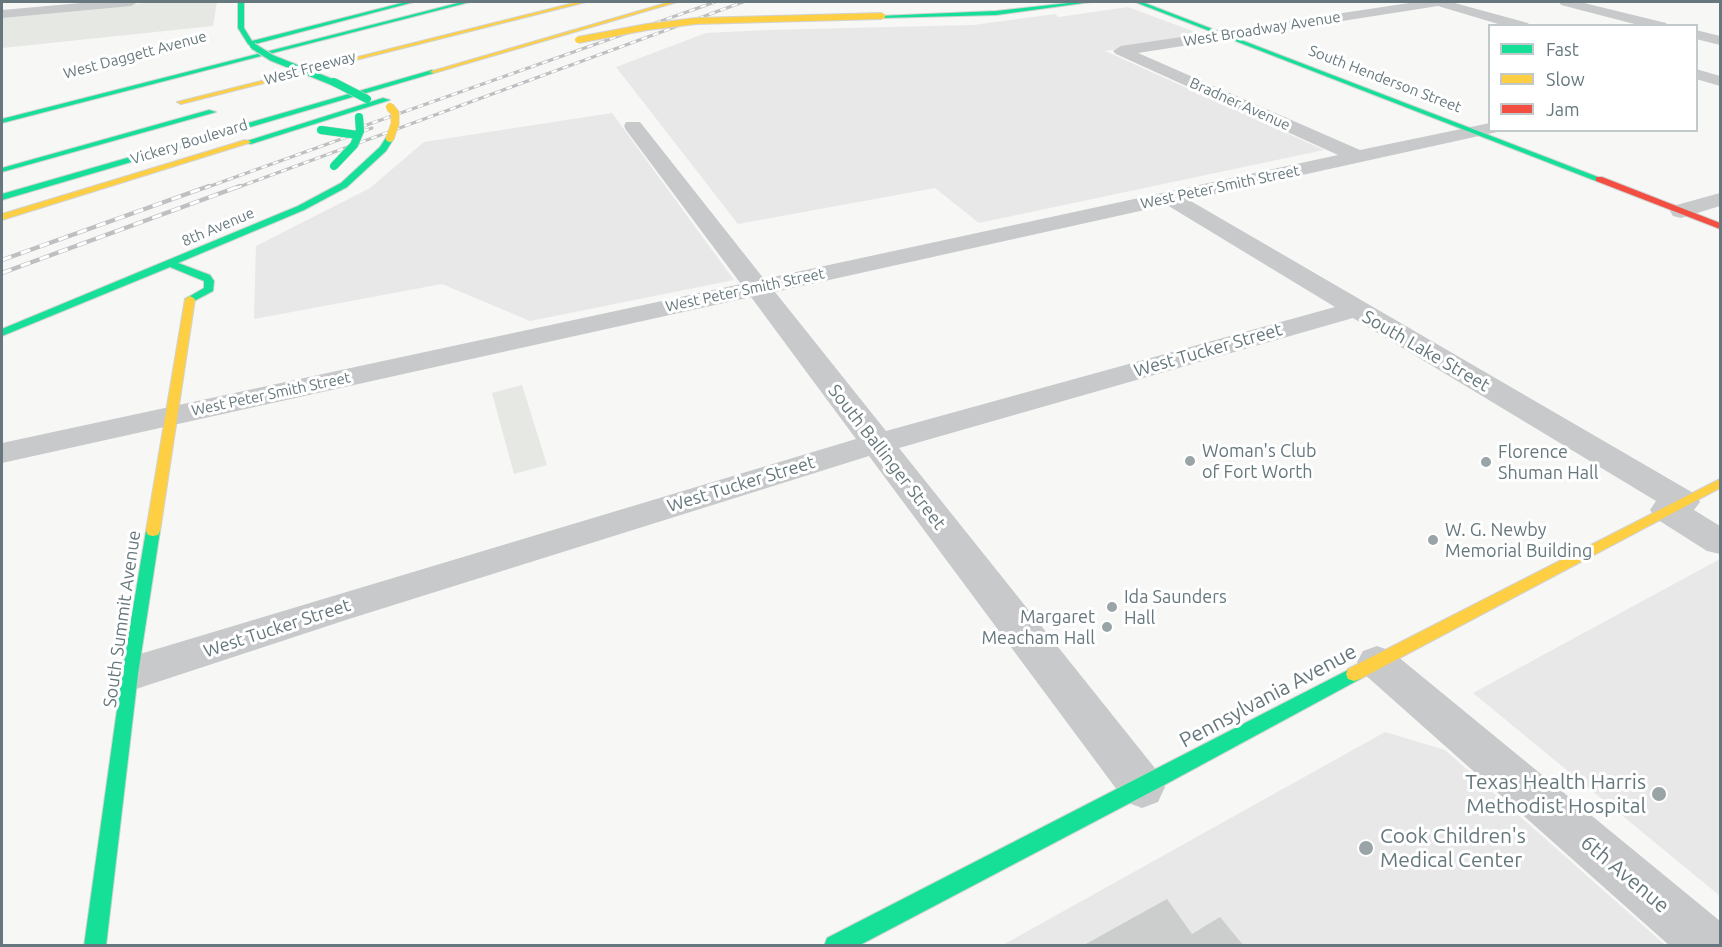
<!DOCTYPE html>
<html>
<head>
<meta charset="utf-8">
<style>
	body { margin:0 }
	#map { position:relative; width:1722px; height:947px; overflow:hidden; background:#f7f7f6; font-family:Ubuntu,sans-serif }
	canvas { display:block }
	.frame { position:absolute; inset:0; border:3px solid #66787d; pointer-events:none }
	.legend { position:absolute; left:1488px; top:24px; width:210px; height:108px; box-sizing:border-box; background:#fff; border:2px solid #c2c9cb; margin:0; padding:8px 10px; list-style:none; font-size:18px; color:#66787d }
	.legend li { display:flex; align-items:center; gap:12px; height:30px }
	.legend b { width:30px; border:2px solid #c2c9cb }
</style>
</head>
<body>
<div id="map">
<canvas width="1722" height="947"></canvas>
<div class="frame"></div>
<ul class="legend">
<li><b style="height:8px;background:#16e098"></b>Fast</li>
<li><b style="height:8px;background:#ffcf43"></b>Slow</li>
<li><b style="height:8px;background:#f24e42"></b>Jam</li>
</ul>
</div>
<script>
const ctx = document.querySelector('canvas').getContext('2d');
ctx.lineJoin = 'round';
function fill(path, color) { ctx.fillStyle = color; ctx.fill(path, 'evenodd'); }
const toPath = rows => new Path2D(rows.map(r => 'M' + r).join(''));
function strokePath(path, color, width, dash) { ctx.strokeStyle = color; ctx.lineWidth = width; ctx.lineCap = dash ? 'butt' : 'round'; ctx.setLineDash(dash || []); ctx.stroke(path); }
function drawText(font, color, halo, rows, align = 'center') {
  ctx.font = font + ' Ubuntu,sans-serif'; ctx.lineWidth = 6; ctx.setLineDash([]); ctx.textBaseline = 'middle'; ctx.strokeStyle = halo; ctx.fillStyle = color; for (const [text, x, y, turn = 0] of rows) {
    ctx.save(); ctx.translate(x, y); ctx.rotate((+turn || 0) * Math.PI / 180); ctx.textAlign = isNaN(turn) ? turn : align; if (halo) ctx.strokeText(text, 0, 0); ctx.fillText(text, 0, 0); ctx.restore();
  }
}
fill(toPath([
	[1128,7,1203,35,1105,51,1324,150,979,223,935,188,738,224,616,67,706,33,768,30,973,25,1055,14,1059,17],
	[612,113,734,280,530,321,442,284,254,319,256,246,370,188,424,142],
	[1720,559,1720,896,1473,693],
	[1385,732,1445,750,1665,945,1001,946]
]), '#e7e8e7');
fill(toPath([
	[156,2,217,2,213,26,2,48,2,16],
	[522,385,547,465,514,474,492,393]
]), '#e6e8e4');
fill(toPath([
	[1167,899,1192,934,1220,917,1243,945,1084,945]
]), '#cccece');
const fast = toPath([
	[238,2,244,2,244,28,252,41,406,2,414,2,255,44,256,46,253,48,248,44,238,28,238,2],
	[462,2,470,2,2,123,2,119,462,2],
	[1078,2,1091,2,996,15,882,18,879,16,996,11,1078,2],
	[1135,2,1142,2,1603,179,1596,181,1135,2],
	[432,70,434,73,2,200,2,194,432,70],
	[383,98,390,100,251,144,244,142,383,98],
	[209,110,216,112,2,172,2,168,209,110],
	[387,136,394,138,386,151,347,187,304,210,178,263,210,275,214,281,213,291,194,301,186,301,185,299,204,288,204,281,170,267,2,336,2,329,298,206,341,183,380,147,387,136],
	[153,526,158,527,160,531,138,674,106,946,84,946,122,674,146,531,148,527,153,526],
	[1354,667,1360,669,1362,674,1360,679,1166,784,858,946,824,946,827,938,1354,667]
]);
const slow = toPath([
	[578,2,586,2,181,104,177,102,578,2],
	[670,2,677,2,434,73,429,72,670,2],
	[245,140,252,142,2,220,2,214,245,140],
	[190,296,195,299,160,531,158,535,153,536,148,535,146,531,185,299,190,296],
	[1720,479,1720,488,1360,679,1354,681,1348,679,1346,674,1348,669,1720,479]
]);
const jam = toPath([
	[1596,177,1602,177,1720,223,1720,229,1596,181,1596,177]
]);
strokePath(fast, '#d1d3d3', 2);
strokePath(slow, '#d1d3d3', 2);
strokePath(jam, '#d1d3d3', 2);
fill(toPath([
	[92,2,138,2,131,6,2,18,2,10,92,2],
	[1416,2,1451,2,1528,23,1530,26,1505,26,1438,6,1138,53,1360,150,1490,123,1490,130,1497,132,1189,200,1695,494,1700,502,1694,510,1720,526,1720,554,1707,551,1655,518,1650,510,1656,501,1353,318,899,448,1158,772,1165,787,1158,802,1142,808,1126,802,869,456,349,619,130,691,115,686,109,674,115,662,130,657,856,439,751,297,2,463,2,443,741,284,626,130,624,126,626,122,640,122,764,279,1338,155,1116,54,1113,51,1121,46,1416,2],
	[1167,205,1335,307,886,431,775,292,1167,205],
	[1559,2,1580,2,1666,23,1668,26,1642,26,1561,5,1559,2],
	[1696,30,1720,36,1720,45,1696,39,1696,30],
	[1696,69,1720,76,1720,86,1696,79,1696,69],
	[1720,193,1720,206,1681,218,1673,216,1670,211,1673,206,1720,193],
	[1377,646,1391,651,1720,921,1720,946,1670,946,1363,673,1357,662,1363,651,1377,646]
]), '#c7c9ca');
fill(fast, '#16e098');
fill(slow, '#ffcf43');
fill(jam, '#f24e42');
const railFar1 = toPath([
	[361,127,715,2],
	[205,188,372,128],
	[236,188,743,2]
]);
const rail = toPath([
	[2,260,209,186],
	[2,273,240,186]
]);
strokePath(railFar1, '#bdbfc0', 3);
strokePath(rail, '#bdbfc0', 4.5);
strokePath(railFar1, '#fff', 2, [6]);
strokePath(rail, '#fff', 3, [10]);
const fastBridgeFar1 = toPath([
	[253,46,272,58,337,84]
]);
const fastBridge = toPath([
	[334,82,367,99],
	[321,130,358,135],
	[334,166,354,145,360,131,359,117]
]);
const slowBridgeFar1 = toPath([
	[578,40,647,27,696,21,882,16]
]);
const slowBridge = toPath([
	[390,107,395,113,395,124,390,138]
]);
strokePath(fastBridgeFar1, '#d1d3d3', 8, []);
strokePath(fastBridge, '#d1d3d3', 9, []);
strokePath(slowBridgeFar1, '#d1d3d3', 8, []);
strokePath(slowBridge, '#d1d3d3', 9, []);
strokePath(fastBridgeFar1, '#16e098', 6);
strokePath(fastBridge, '#16e098', 8);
strokePath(slowBridgeFar1, '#ffcf43', 6);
strokePath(slowBridge, '#ffcf43', 8);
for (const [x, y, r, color] of [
	[1190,461,6,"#99a4a7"],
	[1486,462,6,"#99a4a7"],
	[1433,540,6,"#99a4a7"],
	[1112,607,6,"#99a4a7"],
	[1107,627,6,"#99a4a7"],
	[1659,794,8,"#99a4a7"],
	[1366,848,8,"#99a4a7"]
]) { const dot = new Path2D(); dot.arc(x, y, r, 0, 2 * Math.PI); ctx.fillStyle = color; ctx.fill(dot); strokePath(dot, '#fff', 2); }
drawText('15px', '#66787d', '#fff', [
	["West Broadway Avenue",1262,29,-9],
	["West Daggett Avenue",135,55,-15],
	["West Freeway",310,68,-15],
	["South Henderson Street",1385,79,21],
	["Bradner Avenue",1240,104,24],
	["Vickery Boulevard",189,142,-17],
	["West Peter Smith Street",1220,187,-12],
	["8th Avenue",218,227,-23],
	["West Peter Smith Street",745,290,-12],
	["West Peter Smith Street",271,394,-12]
]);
drawText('18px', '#66787d', '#fff', [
	["West Tucker Street",1208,350,-16],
	["South Lake Street",1426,351,30],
	["South Ballinger Street",887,457,52],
	["West Tucker Street",741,484,-17],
	["South Summit Avenue",122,619,-82],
	["West Tucker Street",277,628,-18]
]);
drawText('18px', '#66787d', '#fff', [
	["Woman's Club",1202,451],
	["of Fort Worth",1202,472],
	["Florence",1498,452],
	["Shuman Hall",1498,473],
	["W. G. Newby",1445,530],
	["Memorial Building",1445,551],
	["Ida Saunders",1124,597],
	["Hall",1124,618],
	["Margaret",1095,617,"right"],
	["Meacham Hall",1095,638,"right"]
], 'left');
drawText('21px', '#66787d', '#fff', [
	["Pennsylvania Avenue",1268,696,-28],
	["6th Avenue",1625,874,40]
]);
drawText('21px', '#66787d', '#fff', [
	["Texas Health Harris",1646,782],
	["Methodist Hospital",1646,806],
	["Cook Children's",1380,836,"left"],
	["Medical Center",1380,860,"left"]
], 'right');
</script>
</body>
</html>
